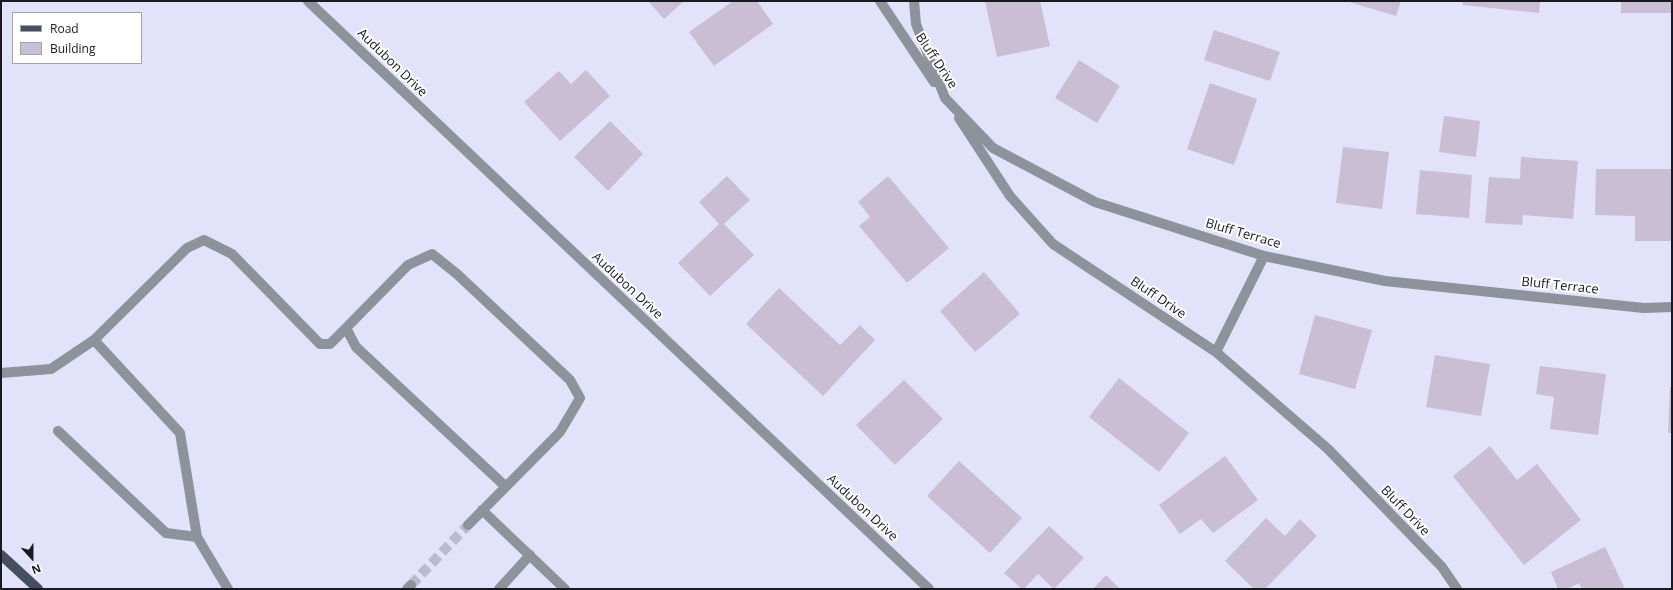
<!DOCTYPE html>
<html>
<head>
<meta charset="utf-8">
<style>
	body { margin:0 }
	#map { position:relative; width:1673px; height:590px; overflow:hidden; background:#e2e2fa; font-family:"Open Sans",sans-serif }
	canvas { display:block }
	.frame { position:absolute; inset:0; border:2px solid #191922; pointer-events:none }
	.legend { position:absolute; left:12px; top:12px; width:130px; height:52px; box-sizing:border-box; background:#fff; border:1px solid #a3a3a7; margin:0; padding:5px 7px; list-style:none; font-size:12px; color:#191922 }
	.legend li { display:flex; align-items:center; gap:8px; height:20px }
	.legend b { width:20px; border:1px solid #a3a3a7 }
	.north { position:absolute; left:12px; top:538px; width:40px; height:40px; -webkit-text-stroke:3px #fff; paint-order:stroke; rotate:159deg; font-size:11px; font-weight:700; line-height:16px; text-align:center; color:#191922 }
	.north::after { content:''; display:block; margin:auto; width:14px; height:18px; background:#191922; clip-path:polygon(50% 0,100% 100%,50% 72%,0 100%) }
</style>
</head>
<body>
<div id="map">
<canvas width="1673" height="590"></canvas>
<div class="frame"></div>
<ul class="legend">
<li><b style="height:5px;background:#464f5f"></b>Road</li>
<li><b style="height:11px;background:#cabed5"></b>Building</li>
</ul>
<div class="north">N</div>
</div>
<script>
const ctx = document.querySelector('canvas').getContext('2d');
ctx.lineJoin = 'round';
function fill(path, color) { ctx.fillStyle = color; ctx.fill(path, 'evenodd'); }
const toPath = rows => new Path2D(rows.map(r => 'M' + r).join(''));
function strokePath(path, color, width, dash) { ctx.strokeStyle = color; ctx.lineWidth = width; ctx.lineCap = dash ? 'butt' : 'round'; ctx.setLineDash(dash || []); ctx.stroke(path); }
function drawText(font, color, halo, rows, align = 'center') {
  ctx.font = font + ' "Open Sans",sans-serif'; ctx.lineWidth = 4; ctx.setLineDash([]); ctx.textBaseline = 'middle'; ctx.strokeStyle = halo; ctx.fillStyle = color; for (const [text, x, y, turn = 0] of rows) {
    ctx.save(); ctx.translate(x, y); ctx.rotate((+turn || 0) * Math.PI / 180); ctx.textAlign = isNaN(turn) ? turn : align; if (halo) ctx.strokeText(text, 0, 0); ctx.fillText(text, 0, 0); ctx.restore();
  }
}
fill(toPath([
	[648,1,684,1,664,19],
	[733,1,757,1,773,24,714,66,689,32],
	[985,1,1040,1,1050,46,997,57],
	[1346,1,1401,1,1396,16],
	[1463,1,1540,1,1539,13,1463,5],
	[1621,1,1672,1,1672,13,1621,13],
	[1214,30,1280,52,1270,81,1204,60],
	[1079,60,1120,86,1097,123,1055,98],
	[586,70,610,96,560,141,524,102,559,71,571,84],
	[1210,83,1257,99,1234,165,1187,149],
	[1444,116,1480,121,1476,157,1439,152],
	[610,121,643,154,608,191,574,157],
	[1343,147,1389,152,1382,209,1336,203],
	[1521,157,1578,161,1573,219,1523,215,1522,225,1485,223,1489,177,1520,179],
	[1596,169,1672,169,1672,241,1635,241,1635,216,1595,215],
	[1420,170,1472,175,1469,218,1416,214],
	[727,176,750,200,724,224,754,255,710,296,678,263,719,224,699,202],
	[888,176,949,248,907,283,859,226,870,217,858,202],
	[984,272,1020,314,975,352,940,311],
	[779,288,840,345,860,325,875,340,823,396,746,324],
	[1315,315,1372,330,1355,389,1299,374],
	[1435,355,1490,364,1481,416,1426,407],
	[1540,366,1606,374,1598,435,1550,429,1554,397,1536,394],
	[1119,378,1189,433,1159,472,1089,417],
	[904,380,943,419,895,465,856,425],
	[1670,387,1672,387,1672,433,1668,433],
	[1490,446,1517,480,1537,464,1581,520,1524,565,1453,476],
	[1225,456,1258,500,1213,533,1201,519,1180,534,1159,505],
	[959,461,1022,518,990,553,927,496],
	[1266,518,1285,536,1300,519,1317,536,1265,589,1254,589,1225,561],
	[1049,526,1084,558,1054,589,1038,574,1024,589,1022,589,1004,573],
	[1605,547,1625,589,1582,589,1579,583,1567,589,1558,589,1551,572],
	[1106,575,1120,589,1093,589]
]), '#cabed5');
strokePath(toPath([
	[411,585,468,525]
]), '#babacf', 10, [10, 5]);
strokePath(toPath([
	[308,1,929,589],
	[880,1,934,82],
	[914,1,916,24,945,98,993,148,1095,202,1264,256,1385,281,1644,308,1672,307],
	[959,118,1010,196,1053,244,1216,352,1328,449,1442,567,1457,589],
	[94,340,187,248,204,240,232,254,320,344,330,344,346,328],
	[1216,352,1264,256],
	[1,373,51,369,94,340,180,433,197,537,228,589],
	[58,431,166,533,197,537],
	[482,510,565,589],
	[468,525,560,432,580,398,570,380,457,274,432,254,408,265,346,328,356,347,505,486],
	[407,589,411,585],
	[499,589,530,555]
]), '#8d929b', 10);
strokePath(toPath([
	[1,555,38,589]
]), '#464f5f', 10);
drawText('13px', '#191922', '#fff', [
	["Bluff Drive",936,61,56],
	["Audubon Drive",392,63,44],
	["Bluff Terrace",1243,234,16],
	["Audubon Drive",627,286,43],
	["Bluff Terrace",1560,286,6],
	["Bluff Drive",1158,298,34],
	["Audubon Drive",862,508,43],
	["Bluff Drive",1405,511,46]
]);
</script>
</body>
</html>
